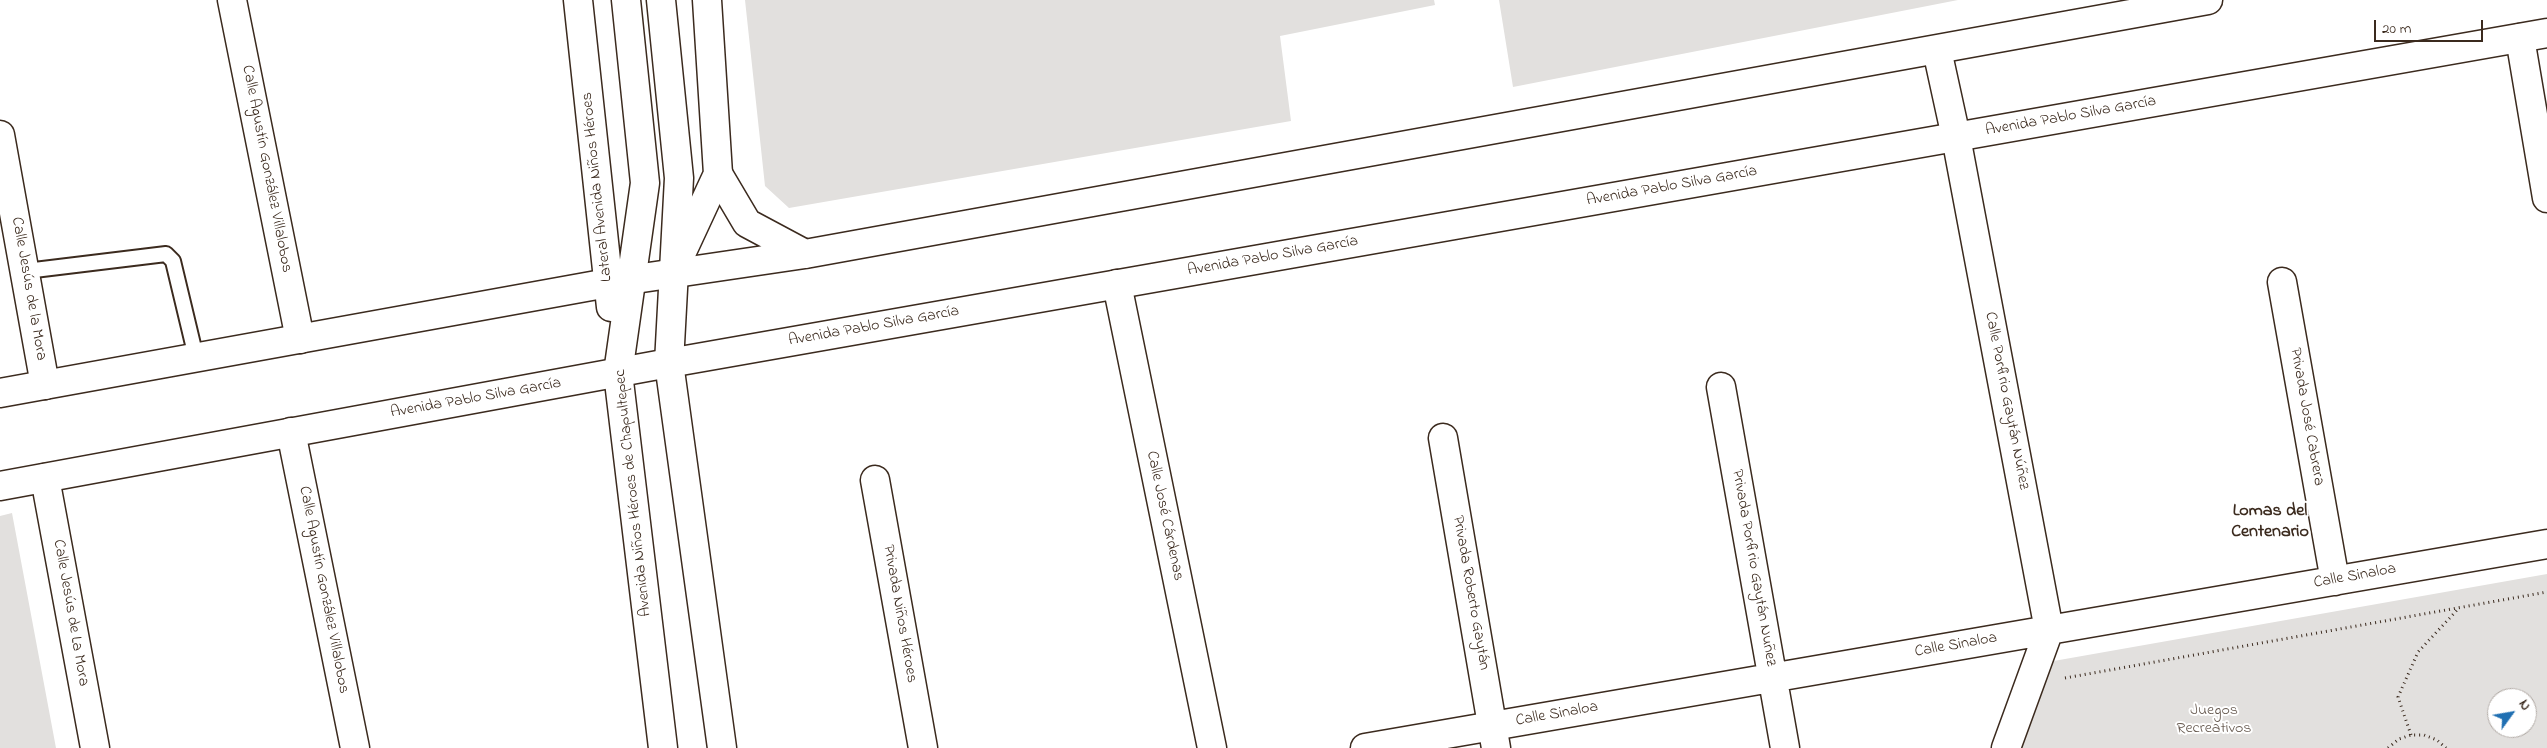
<!DOCTYPE html>
<html>
<head>
<meta charset="utf-8">
<style>
	body { margin:0 }
	#map { position:relative; width:2547px; height:748px; overflow:hidden; background:#fff; font-family:"Indie Flower",sans-serif }
	canvas { display:block }
	.north { position:absolute; left:2487px; top:688px; width:50px; height:50px; box-sizing:border-box; background:#fff; border:1px solid #b1aaa5; border-radius:50%; rotate:58deg; font-size:14px; font-weight:700; line-height:20px; text-align:center; color:#3b2a1e }
	.north::after { content:''; display:block; margin:auto; width:18px; height:22px; background:#1f6fb2; clip-path:polygon(50% 0,100% 100%,50% 72%,0 100%) }
	.scale { position:absolute; left:2374px; top:20px; width:109px; height:22px; box-sizing:border-box; border:2px solid #3b2a1e; border-top:0; padding-left:6px; font-size:15px; line-height:18px; white-space:nowrap; color:#3b2a1e; -webkit-text-stroke:4px #fff; paint-order:stroke }
</style>
</head>
<body>
<div id="map">
<canvas width="2547" height="748"></canvas>
<div class="north">N</div>
<div class="scale">20 m</div>
</div>
<script>
const ctx = document.querySelector('canvas').getContext('2d');
ctx.lineJoin = 'round';
function fill(path, color) { ctx.fillStyle = color; ctx.fill(path, 'evenodd'); }
const toPath = rows => new Path2D(rows.map(r => 'M' + r).join(''));
function strokePath(path, color, width, dash) { ctx.strokeStyle = color; ctx.lineWidth = width; ctx.lineCap = dash ? 'butt' : 'round'; ctx.setLineDash(dash || []); ctx.stroke(path); }
function drawText(font, color, halo, rows, align = 'center') {
  ctx.font = font + ' "Indie Flower",sans-serif'; ctx.lineWidth = 4; ctx.setLineDash([]); ctx.textBaseline = 'middle'; ctx.strokeStyle = halo; ctx.fillStyle = color; for (const [text, x, y, turn = 0] of rows) {
    ctx.save(); ctx.translate(x, y); ctx.rotate((+turn || 0) * Math.PI / 180); ctx.textAlign = isNaN(turn) ? turn : align; if (halo) ctx.strokeText(text, 0, 0); ctx.fillText(text, 0, 0); ctx.restore();
  }
}
fill(toPath([
	[745,0,1434,0,1435,5,1280,36,1291,121,789,208,765,186],
	[1499,0,1958,0,1513,87],
	[12,513,56,748,0,748,0,516],
	[2547,574,2547,748,2017,748,2048,662],
	[2497,698,2527,698,2527,728,2497,728]
]), '#e2e0de');
const lane = toPath([
	[26,271,166,254,173,261,196,357]
]);
const street = toPath([
	[232,0,300,339],
	[2520,38,2547,198],
	[1937,50,1956,137,2049,630,2006,748],
	[0,135,45,385],
	[2282,282,2335,581],
	[1117,284,1212,748],
	[1721,387,1785,748],
	[291,432,355,748],
	[1443,438,1496,748],
	[45,478,95,748],
	[875,480,923,748],
	[1365,748,2547,544]
]);
const secondary = toPath([
	[578,0,611,307],
	[626,0,645,183,618,373,663,748],
	[661,0,679,178,669,363,722,748],
	[679,258,718,174,707,0]
]);
const primary = toPath([
	[718,174,747,223,805,254],
	[0,393,608,283,805,254,2208,0],
	[0,486,669,363,2547,33]
]);
strokePath(lane, '#3b2a1e', 18);
strokePath(street, '#3b2a1e', 31);
strokePath(secondary, '#3b2a1e', 31);
strokePath(primary, '#3b2a1e', 31);
strokePath(toPath([
	[2065,678,2547,592],
	[2411,735,2398,697,2418,652,2459,608],
	[2388,748,2399,739,2411,735,2424,735,2437,740,2446,748]
]), '#3b2a1e', 3, [1, 4]);
strokePath(lane, '#fff', 14);
strokePath(street, '#fff', 28);
strokePath(secondary, '#fff', 28);
strokePath(primary, '#fff', 28);
drawText('16px', '#3b2a1e', '#fff', [
	["Avenida Pablo Silva García",2071,117,-10],
	["Calle Agustín González Villalobos",266,169,79],
	["Lateral Avenida Niños Héroes",598,187,-96],
	["Avenida Pablo Silva García",1672,187,-10],
	["Avenida Pablo Silva García",1273,257,-10],
	["Calle Jesús de la Mora",28,289,80],
	["Avenida Pablo Silva García",874,327,-10],
	["Avenida Pablo Silva García",476,399,-10],
	["Calle Porfirio Gaytán Núñez",2006,401,79],
	["Privada José Cabrera",2306,417,80],
	["Avenida Niños Héroes de Chapultepec",634,493,-96],
	["Calle José Cárdenas",1164,516,78],
	["Privada Porfirio Gaytán Nuñez",1753,568,80],
	["Calle Sinaloa",2355,577,-10],
	["Calle Agustín González Villalobos",323,590,79],
	["Privada Roberto Gaytán",1470,593,80],
	["Calle Jesús de La Mora",70,613,80],
	["Privada Niños Héroes",899,614,80],
	["Calle Sinaloa",1956,646,-10],
	["Calle Sinaloa",1557,715,-10]
]);
drawText('16px', '#65584e', '#fff', [
	["Juegos",2214,711],
	["Recreativos",2214,729]
]);
drawText('bold 18px', '#3b2a1e', '#fff', [
	["Lomas del",2270,512],
	["Centenario",2270,533]
]);
</script>
</body>
</html>
